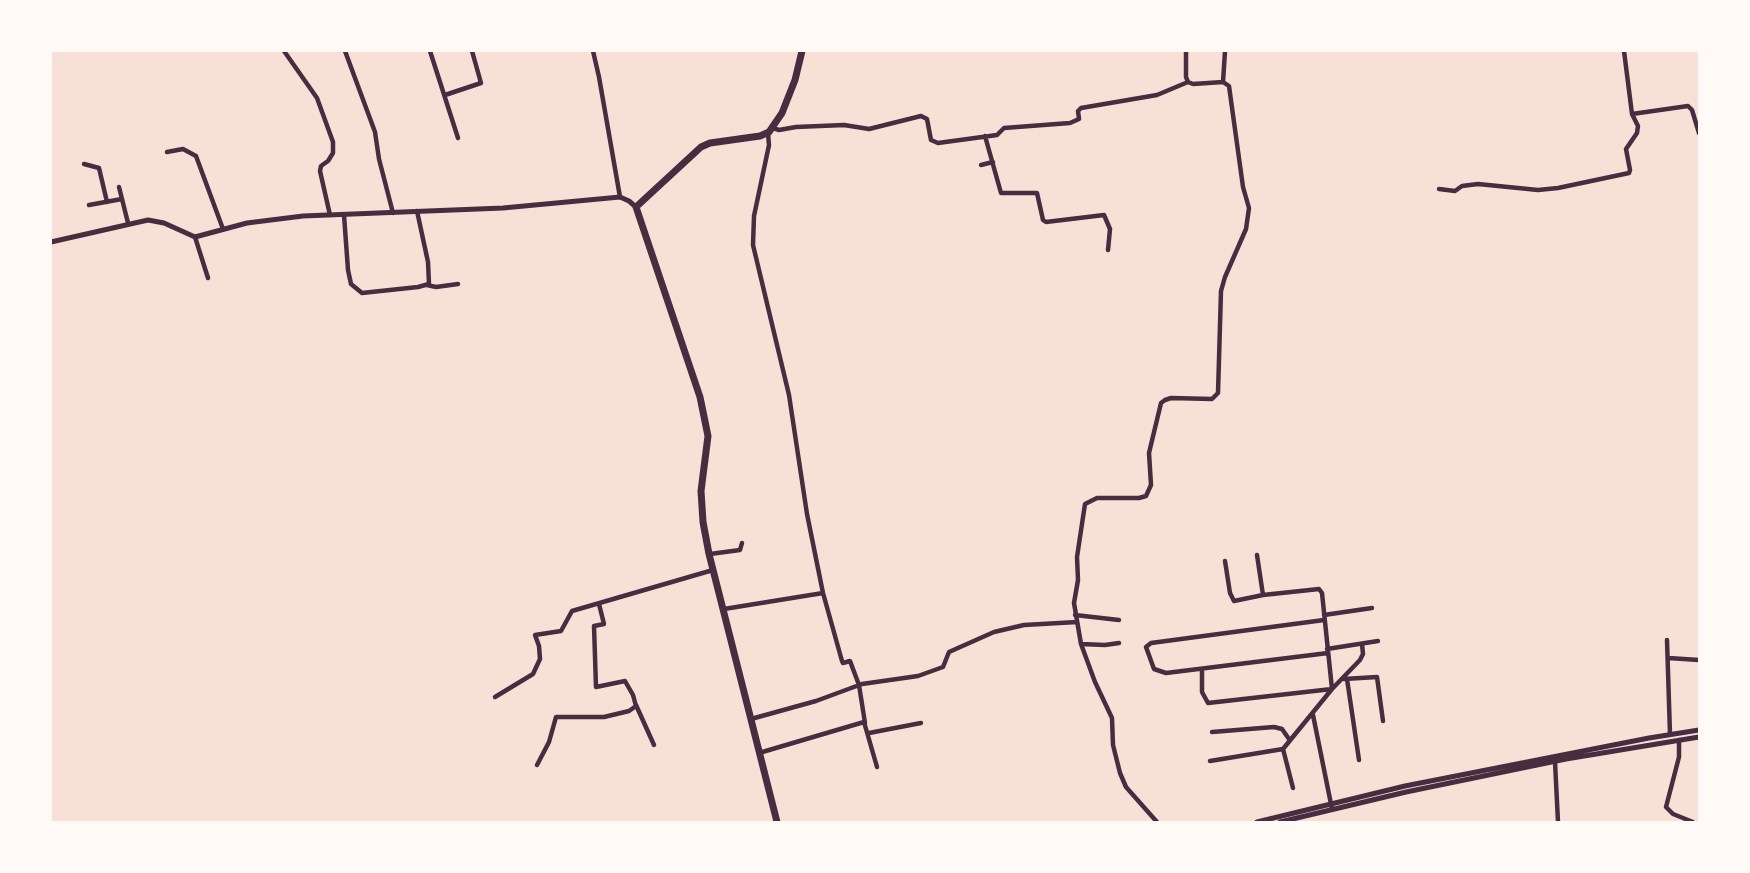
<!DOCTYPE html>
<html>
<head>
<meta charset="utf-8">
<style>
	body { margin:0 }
	#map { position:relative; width:1750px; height:873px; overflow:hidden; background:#f7e1d7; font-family:"Exo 2",sans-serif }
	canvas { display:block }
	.frame { position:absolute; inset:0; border:52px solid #fffaf5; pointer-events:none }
</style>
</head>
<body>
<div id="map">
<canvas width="1750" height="873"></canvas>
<div class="frame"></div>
</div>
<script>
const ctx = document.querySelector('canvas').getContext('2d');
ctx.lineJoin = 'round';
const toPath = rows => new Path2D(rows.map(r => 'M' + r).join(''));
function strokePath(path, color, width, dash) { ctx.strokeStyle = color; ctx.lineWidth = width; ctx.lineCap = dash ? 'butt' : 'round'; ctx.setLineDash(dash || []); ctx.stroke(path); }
strokePath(toPath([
	[284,51,317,98,333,142,333,153,328,161,321,166,320,171,330,215],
	[345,51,375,132,379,159,393,213],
	[430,51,458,138],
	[593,51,599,77,620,197],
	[1624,51,1632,114,1688,106,1692,110,1699,133],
	[1223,82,1225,51],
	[445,95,481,83,472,51],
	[773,128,779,130,796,127,844,125,869,129,921,116,927,119,931,140,938,143,997,135,1004,128,1070,123,1079,119,1078,111,1081,108,1157,95,1188,82],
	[768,133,769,145,754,216,753,245,789,395,807,514,823,593,842,661,843,663,850,661,859,685,865,723],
	[985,136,1001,193,1037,193,1043,220,1046,222,1104,215,1110,229,1108,250],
	[167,152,183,149,196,156,223,229],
	[84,164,99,168,107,202],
	[981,165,993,162],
	[119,187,128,223],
	[1439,189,1455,191,1462,186,1478,184,1538,190,1558,188,1629,173,1630,170,1626,149,1637,133,1638,126,1632,114],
	[89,205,122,199],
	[344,215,348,270,351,284,362,293,418,287,429,284,428,262,417,211],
	[195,237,208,278],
	[427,285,436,287,458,284],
	[710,554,740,550,742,543],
	[1257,555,1263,595],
	[1225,561,1230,593,1234,601,1263,595,1319,589,1322,593,1332,689],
	[724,609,823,593],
	[1075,615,1119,620],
	[1324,615,1372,608],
	[1324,620,1151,643,1146,647,1154,669,1166,673,1328,653],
	[1667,640,1670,734],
	[1081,644,1105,645,1119,643],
	[1327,649,1378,641],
	[1668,658,1699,660],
	[1202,670,1202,692,1208,703,1332,689],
	[1344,679,1377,677,1383,721],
	[1347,679,1359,760],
	[495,697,533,674,540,659,539,646,535,635,561,631,572,611,713,570],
	[636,705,654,745],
	[1313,715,1332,809],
	[751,719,816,701,862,684,918,676,943,667,949,652,994,632,1024,625,1077,622],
	[1212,732,1274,727,1282,729,1289,739],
	[869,733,921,723],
	[1679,740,1679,757,1666,807,1673,814,1693,822],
	[1283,749,1332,689,1360,660,1363,654,1362,644],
	[1283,749,1293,788],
	[759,753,864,722,877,767],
	[1210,761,1283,749],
	[1555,762,1558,822],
	[537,765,549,742,556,717,604,717,629,711,636,706,633,695,625,681,596,687,594,626,604,624,599,604],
	[1157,822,1126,787,1120,773,1113,745,1112,718,1095,682,1081,644,1074,603,1078,580,1077,557,1085,504,1097,498,1139,498,1146,496,1151,485,1149,453,1161,403,1165,400,1171,398,1212,399,1218,393,1221,291,1225,277,1246,229,1249,208,1243,187,1229,86,1223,82,1193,84,1188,82,1186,77,1186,51]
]), '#4a2c40', 4.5);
strokePath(toPath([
	[51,242,148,220,164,223,195,237,247,223,303,216,503,208,620,197,629,201,636,207],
	[1257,822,1405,786,1649,738,1699,730],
	[1280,822,1406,792,1566,759,1699,737]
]), '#4a2c40', 5);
strokePath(toPath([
	[777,822,709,554,703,522,701,491,708,436,700,397,636,207,701,147,710,143,760,136,769,132,782,113,795,80,802,51]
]), '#4a2c40', 7);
</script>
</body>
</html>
